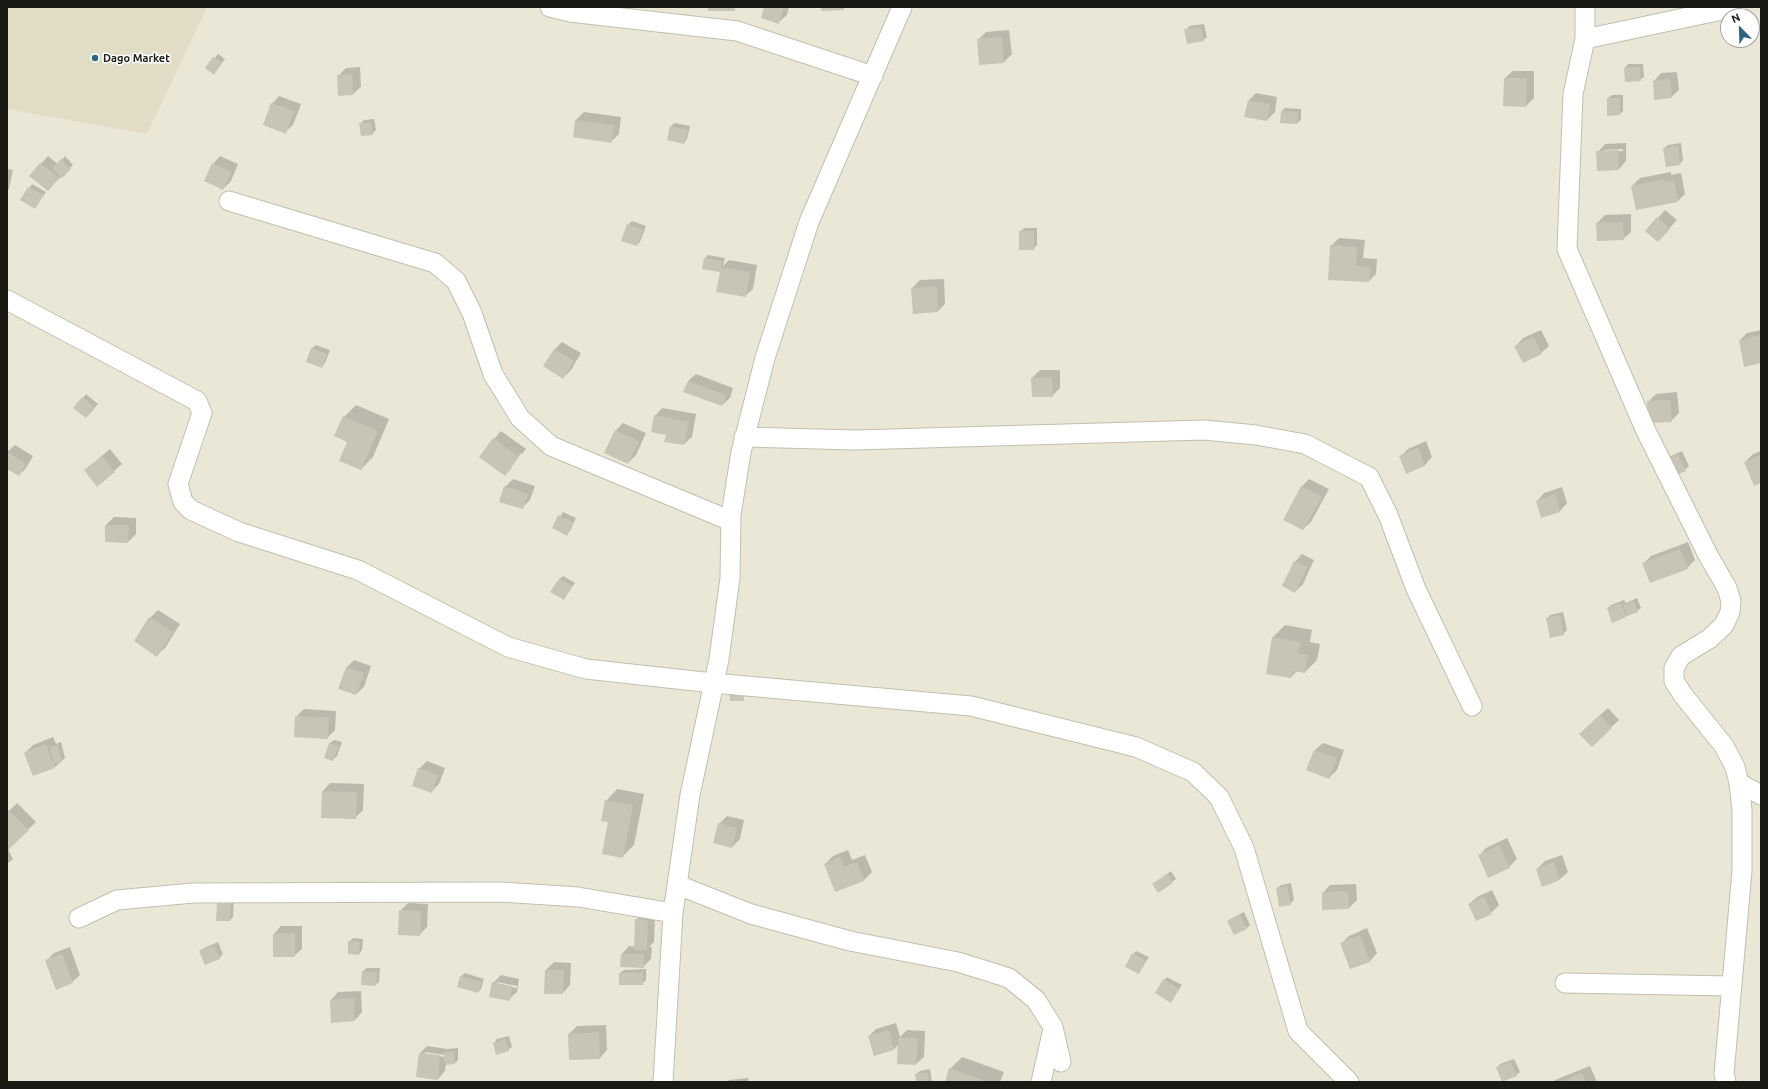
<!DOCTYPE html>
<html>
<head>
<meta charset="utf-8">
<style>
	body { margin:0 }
	#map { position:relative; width:1768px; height:1089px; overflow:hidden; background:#eae7d7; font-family:Ubuntu,sans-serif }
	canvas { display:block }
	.frame { position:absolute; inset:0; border:8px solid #1b1914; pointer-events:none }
	.north { position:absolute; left:1720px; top:8px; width:40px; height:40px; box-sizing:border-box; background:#fff; border:1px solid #a4a3a1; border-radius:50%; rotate:337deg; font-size:11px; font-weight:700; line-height:16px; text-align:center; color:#1b1914 }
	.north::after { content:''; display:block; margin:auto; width:14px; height:18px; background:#2e6580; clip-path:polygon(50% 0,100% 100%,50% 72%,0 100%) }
</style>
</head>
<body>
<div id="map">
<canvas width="1768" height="1089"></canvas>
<div class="frame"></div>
<div class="north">N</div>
</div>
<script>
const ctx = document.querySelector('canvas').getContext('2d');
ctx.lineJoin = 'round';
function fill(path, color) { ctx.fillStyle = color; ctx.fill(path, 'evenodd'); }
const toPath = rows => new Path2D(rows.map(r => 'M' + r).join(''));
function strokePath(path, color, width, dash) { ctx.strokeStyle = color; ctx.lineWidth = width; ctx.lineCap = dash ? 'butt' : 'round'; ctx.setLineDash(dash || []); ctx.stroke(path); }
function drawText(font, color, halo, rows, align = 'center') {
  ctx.font = font + ' Ubuntu,sans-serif'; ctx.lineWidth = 3; ctx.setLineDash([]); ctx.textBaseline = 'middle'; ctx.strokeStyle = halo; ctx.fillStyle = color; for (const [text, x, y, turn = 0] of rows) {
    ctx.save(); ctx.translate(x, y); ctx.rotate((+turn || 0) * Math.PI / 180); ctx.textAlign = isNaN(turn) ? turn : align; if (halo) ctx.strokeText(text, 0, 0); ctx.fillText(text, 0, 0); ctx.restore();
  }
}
fill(toPath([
	[7,7,207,7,147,134,7,109]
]), '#e1dcc5');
fill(toPath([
	[765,7,789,7,787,15,779,22],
	[1204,24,1207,37,1203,40,1186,30,1189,26],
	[1009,30,1012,54,1004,62,980,64,978,40,986,32],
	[218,54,225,59,217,70,207,68],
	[1628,64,1643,64,1644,77,1640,80,1625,68],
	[360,67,361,87,353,94,338,76,346,68],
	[1513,71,1534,71,1534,98,1526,106,1505,78],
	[1677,72,1679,90,1671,97,1654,81,1661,73],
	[1256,93,1277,97,1275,112,1267,120,1249,100],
	[1612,95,1623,95,1623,111,1620,114,1608,98],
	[279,96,301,104,293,125,285,132,272,104],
	[1285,108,1301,109,1301,120,1297,123,1282,111],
	[584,112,621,117,619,134,611,142,574,137,576,120],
	[374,119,376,130,372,134,360,124,364,120],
	[675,123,690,126,687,139,684,143,671,126],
	[1626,143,1626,161,1619,169,1598,152,1605,144],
	[1623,149,1623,151,1604,152,1604,150],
	[1681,143,1683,160,1680,164,1664,148,1668,145],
	[48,156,58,164,65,156,73,165,56,182,31,175],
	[220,156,238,164,231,181,223,189,213,164],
	[7,169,13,170,9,189,7,191],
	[1671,172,1671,175,1681,173,1685,194,1678,201,1632,186,1640,178],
	[32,184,46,192,35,208,21,200],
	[1665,210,1677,220,1665,233,1658,218],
	[1631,214,1631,232,1623,239,1598,240,1597,223,1605,215],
	[632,221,646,226,640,242,637,245,628,225],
	[1024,228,1037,228,1037,245,1033,249,1020,232],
	[1339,238,1365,240,1363,258,1377,259,1376,274,1369,281,1331,246],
	[708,255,725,258,723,266,729,260,757,265,753,289,745,296,721,269,705,258],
	[944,279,945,304,938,311,912,288,920,280],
	[1541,330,1549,346,1541,353,1516,346,1523,338],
	[1761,330,1761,362,1740,340,1747,333],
	[562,342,581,353,571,370,563,378,544,366,555,349],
	[316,345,330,350,325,363,322,367,312,348],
	[1040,370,1060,370,1060,388,1052,396,1032,378],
	[696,374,733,388,730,398,722,405,688,381],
	[1677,392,1679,413,1671,421,1648,402,1656,394],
	[86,394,98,404,90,413,83,398],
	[356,405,389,419,373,457,361,469,348,441,344,417],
	[662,408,696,414,692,437,684,444,665,441,667,434,655,416],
	[623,423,646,433,636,455,628,463,616,430],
	[501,431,526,449,522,454,521,453,510,468,512,468,505,475,494,439],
	[1426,441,1432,457,1425,465,1407,472,1401,456,1408,449],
	[15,445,33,456,26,468,19,475,7,468,7,452],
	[110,449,122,464,114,471,85,470],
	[1682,451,1689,466,1685,470,1669,457],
	[1761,451,1761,482,1745,462,1753,454],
	[513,479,535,486,530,500,522,508,505,487],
	[1309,479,1329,489,1311,522,1303,529,1284,519,1302,486],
	[1562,487,1567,503,1560,511,1542,517,1537,501,1544,493],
	[563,512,576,518,570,531,567,535,553,528],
	[114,517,136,518,136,534,128,542,106,525],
	[1688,542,1695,560,1687,568,1643,564,1651,556],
	[1302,554,1314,560,1303,584,1295,592,1295,562],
	[563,576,575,583,564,599,559,579],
	[1637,598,1641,608,1637,611,1612,622,1608,608,1611,605,1624,600,1626,603],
	[158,610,180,624,165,648,157,655,135,641,150,618],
	[1563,612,1567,630,1563,634,1547,619,1550,615],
	[1285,625,1312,630,1310,642,1320,644,1317,660,1305,672,1297,671,1291,677,1267,673,1273,637],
	[354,660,371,666,364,687,356,694,339,688,347,667],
	[1608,708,1619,720,1592,745,1588,726],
	[304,709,336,711,335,730,327,738,296,717],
	[53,737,56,744,61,742,65,758,55,767,34,775,25,753,33,745],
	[334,740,342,742,337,756,333,760,325,757,330,743],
	[1323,743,1344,750,1337,770,1329,778,1315,750],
	[427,761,445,768,439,784,431,792,419,769],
	[330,783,364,784,363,810,355,818,323,791],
	[617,789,644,794,634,845,623,856,610,821,606,801],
	[17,803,36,822,8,849,13,859,7,864,7,813],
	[727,816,744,820,740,839,732,847,719,824],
	[1507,838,1517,859,1509,867,1489,877,1479,856,1486,848],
	[848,850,852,860,865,855,872,872,864,880,836,891,825,864,833,856],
	[1562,855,1568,872,1560,879,1543,886,1537,869,1545,861],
	[1171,871,1176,879,1158,892,1153,884],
	[1291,883,1294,900,1290,904,1277,888,1281,885],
	[1356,884,1357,900,1349,908,1323,893,1330,885],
	[1492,890,1499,905,1491,913,1469,904,1477,897],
	[221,900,234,900,233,917,230,920,218,904],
	[408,903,428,904,427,927,419,935,400,911],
	[643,912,655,912,654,942,649,947,652,947,651,959,643,967,622,954,629,946,635,947,636,920],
	[1244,912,1250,925,1247,928,1228,921,1232,918],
	[281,926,302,926,302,949,294,956,274,934],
	[1367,928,1377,953,1370,961,1351,968,1341,944,1349,936],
	[353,938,363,939,362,950,359,954,349,942],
	[218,942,223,954,219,958,200,951,204,948],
	[70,947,80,975,72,982,46,961,54,953],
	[1136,951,1149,957,1139,973,1133,954],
	[554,962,571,963,570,985,563,993,546,970],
	[367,968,380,968,379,982,375,985,363,971],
	[646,969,646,980,642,984,620,973,624,970],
	[465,973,484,979,481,989,478,992,458,986,461,976],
	[501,975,519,979,517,992,509,999,493,983],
	[497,982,517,986,517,988,497,984],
	[1167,977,1182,985,1171,1001,1164,980],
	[361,991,362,1012,355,1020,332,1022,331,1000,338,992],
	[896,1023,900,1037,907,1030,925,1031,924,1057,916,1064,898,1064,899,1044,894,1049,874,1055,869,1036,876,1029],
	[606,1025,607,1050,600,1058,569,1034,577,1026],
	[509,1036,512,1047,508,1050,494,1043,497,1039],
	[427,1046,447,1049,458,1048,458,1060,455,1063,446,1064,445,1071,438,1079,420,1053],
	[425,1052,445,1055,445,1057,425,1054],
	[962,1057,1004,1072,1000,1082,946,1082,950,1069],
	[1514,1059,1520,1072,1516,1075,1497,1068,1500,1064],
	[1590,1066,1597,1082,1553,1082,1555,1080],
	[930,1069,932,1082,917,1082,916,1074,920,1071],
	[748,1078,748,1082,727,1082,729,1080]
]), '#0003');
fill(toPath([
	[708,7,735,7,735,11,708,11],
	[764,7,784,7,779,24,761,18],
	[821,7,844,7,844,10,821,11],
	[1201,27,1204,41,1187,44,1184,29],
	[1002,37,1004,63,979,65,977,39],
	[213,57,222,63,214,75,205,68],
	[1640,67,1641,81,1625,82,1624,68],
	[352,74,353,95,338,96,337,75],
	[1504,78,1527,78,1526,107,1503,106],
	[1670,79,1672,98,1654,100,1653,81],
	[1607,98,1620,98,1620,115,1607,116],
	[1248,100,1270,104,1267,121,1244,117],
	[271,103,294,111,286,134,263,125],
	[1281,111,1298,112,1297,124,1280,123],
	[575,120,614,125,612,143,573,137],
	[371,122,373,135,361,136,359,123],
	[670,126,688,130,684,144,667,140],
	[1678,146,1680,165,1666,167,1663,148],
	[1618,150,1619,170,1597,171,1596,151],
	[61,159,71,169,62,178,52,168],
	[40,163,59,178,48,191,29,176],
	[212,163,231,172,223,190,204,181],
	[1664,179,1664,182,1674,180,1678,202,1636,210,1631,186],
	[28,187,43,195,35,209,20,200],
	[1657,217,1670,229,1658,242,1645,231],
	[1623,222,1624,240,1597,241,1596,223],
	[627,224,643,230,637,246,621,241],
	[1019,231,1034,231,1034,250,1019,250],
	[1330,245,1357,247,1356,266,1370,267,1369,282,1328,280],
	[704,258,722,261,721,267,750,272,746,297,716,292,720,272,702,269],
	[937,286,938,312,913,314,911,288],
	[1761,335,1761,363,1744,367,1739,340],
	[1534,337,1542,354,1523,363,1514,346],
	[311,348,327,354,322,368,306,362],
	[554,349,574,361,563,379,543,366],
	[1052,377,1053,397,1032,397,1031,378],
	[688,381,726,395,722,406,683,392],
	[82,397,95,408,86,418,73,408],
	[1670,400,1672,422,1648,423,1647,401],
	[654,415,689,422,684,445,664,442,666,435,651,432],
	[343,416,378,431,361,470,339,461,347,442,334,436],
	[615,430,639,441,628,464,604,453],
	[493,438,519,457,505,476,479,457],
	[1418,448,1425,466,1406,474,1399,456],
	[7,452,26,464,19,476,7,469],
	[1678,454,1686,471,1672,477,1664,460],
	[1761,455,1761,483,1754,486,1744,462],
	[102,456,115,472,97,487,84,470],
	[504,486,528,494,523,509,499,502],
	[1301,486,1322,497,1303,530,1283,520],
	[1555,494,1560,512,1541,518,1536,501],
	[558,515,573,522,567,536,552,528],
	[105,525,129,525,128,543,105,542],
	[1680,549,1688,569,1650,583,1642,563],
	[1294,561,1307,567,1295,593,1282,586],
	[559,579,572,586,564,600,550,592],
	[1633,601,1638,612,1627,616,1623,605],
	[1621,603,1626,617,1612,623,1607,608],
	[1560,615,1564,635,1550,638,1546,618],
	[149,617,173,632,157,657,134,641],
	[1272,637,1301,642,1298,653,1308,655,1305,673,1293,671,1291,678,1266,674],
	[346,667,364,673,356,695,338,689],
	[743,691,744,701,730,701,729,692],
	[1600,715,1612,728,1592,747,1579,734],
	[295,716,329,718,328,739,294,737],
	[329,743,339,746,333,761,324,758],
	[46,744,55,768,33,776,24,753],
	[58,745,62,762,54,764,50,747],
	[1314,750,1337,758,1329,779,1306,770],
	[418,768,438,775,432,793,412,786],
	[322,791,357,792,356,819,321,818],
	[605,800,633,805,623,858,602,854,608,822,601,821],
	[9,810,29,830,7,851,7,812],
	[718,823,737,828,732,848,713,843],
	[1499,845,1510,868,1488,878,1478,855],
	[840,857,844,867,857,862,864,881,835,892,824,864],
	[1554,862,1560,880,1542,887,1536,869],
	[1167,874,1173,883,1158,893,1152,884],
	[1287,886,1291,905,1279,907,1276,888],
	[1348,891,1349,909,1322,910,1322,892],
	[1484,897,1492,914,1476,921,1468,904],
	[217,903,231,903,230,921,216,921],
	[399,910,421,911,420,936,398,935],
	[1240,915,1247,929,1234,935,1227,921],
	[635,919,648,920,647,950,634,950],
	[295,933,295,957,273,957,273,934],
	[1360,935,1370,962,1350,969,1340,943],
	[348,941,360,942,359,955,348,954],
	[214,945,220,959,205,965,199,951],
	[1132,953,1146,961,1139,974,1125,967],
	[62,954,73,983,56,990,45,960],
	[621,954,644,954,644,968,620,967],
	[545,970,564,970,563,994,544,994],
	[362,971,377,972,376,986,361,985],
	[643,972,643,985,619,985,619,973],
	[460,976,482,982,478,993,457,987],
	[1163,979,1179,989,1171,1003,1155,993],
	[492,982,512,986,510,1001,489,997],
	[354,998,355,1021,331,1023,330,1000],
	[889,1030,894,1050,874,1056,868,1036],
	[599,1032,600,1059,569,1060,568,1034],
	[898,1038,918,1038,916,1065,897,1064],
	[505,1039,509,1051,496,1055,493,1043],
	[454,1051,455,1064,445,1065,444,1052],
	[419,1053,440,1055,438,1080,416,1077],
	[1511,1062,1517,1076,1502,1082,1496,1067],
	[949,1068,988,1082,945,1082],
	[927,1072,929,1082,916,1082,915,1074],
	[1582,1073,1586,1082,1560,1082]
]), '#c8c5b5');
const street = toPath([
	[550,7,570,12,737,31,873,76],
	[1585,7,1585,39,1573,94,1567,249,1646,431,1708,555,1727,588,1731,601,1730,612,1724,625,1709,639,1681,656,1674,668,1674,681,1683,695,1724,746,1735,767,1739,783,1742,810,1742,871,1727,1040,1724,1074,1726,1082],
	[1585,39,1736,7],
	[229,201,435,263,456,281,472,313,493,374,520,418,551,446,731,521],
	[7,300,197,401,202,413,178,484,183,502,191,510,239,532,358,570,508,647,586,669,713,683,971,706,1136,747,1193,772,1219,797,1244,848,1298,1031,1349,1082],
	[744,437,855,440,1204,430,1256,435,1305,444,1369,477,1388,515,1416,589,1472,706],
	[1739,783,1761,795],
	[678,885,751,914,850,941,958,962,1009,978,1036,1000,1053,1027,1061,1062],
	[79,918,117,900,193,893,501,892,578,897,673,913],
	[1565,983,1731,986],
	[663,1082,673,913,690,795,719,659,730,578,731,515,741,452,765,358,809,222,902,7],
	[1041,1082,1052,1033]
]);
strokePath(street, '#c2bfaf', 21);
strokePath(street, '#fff', 19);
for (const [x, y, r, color] of [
	[95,58,4,"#2e6580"]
]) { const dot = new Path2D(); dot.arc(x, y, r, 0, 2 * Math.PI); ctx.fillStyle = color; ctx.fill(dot); strokePath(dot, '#fff', 1.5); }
drawText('bold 11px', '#1b1914', '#fff', [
	["Dago Market",103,58]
], 'left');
</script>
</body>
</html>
